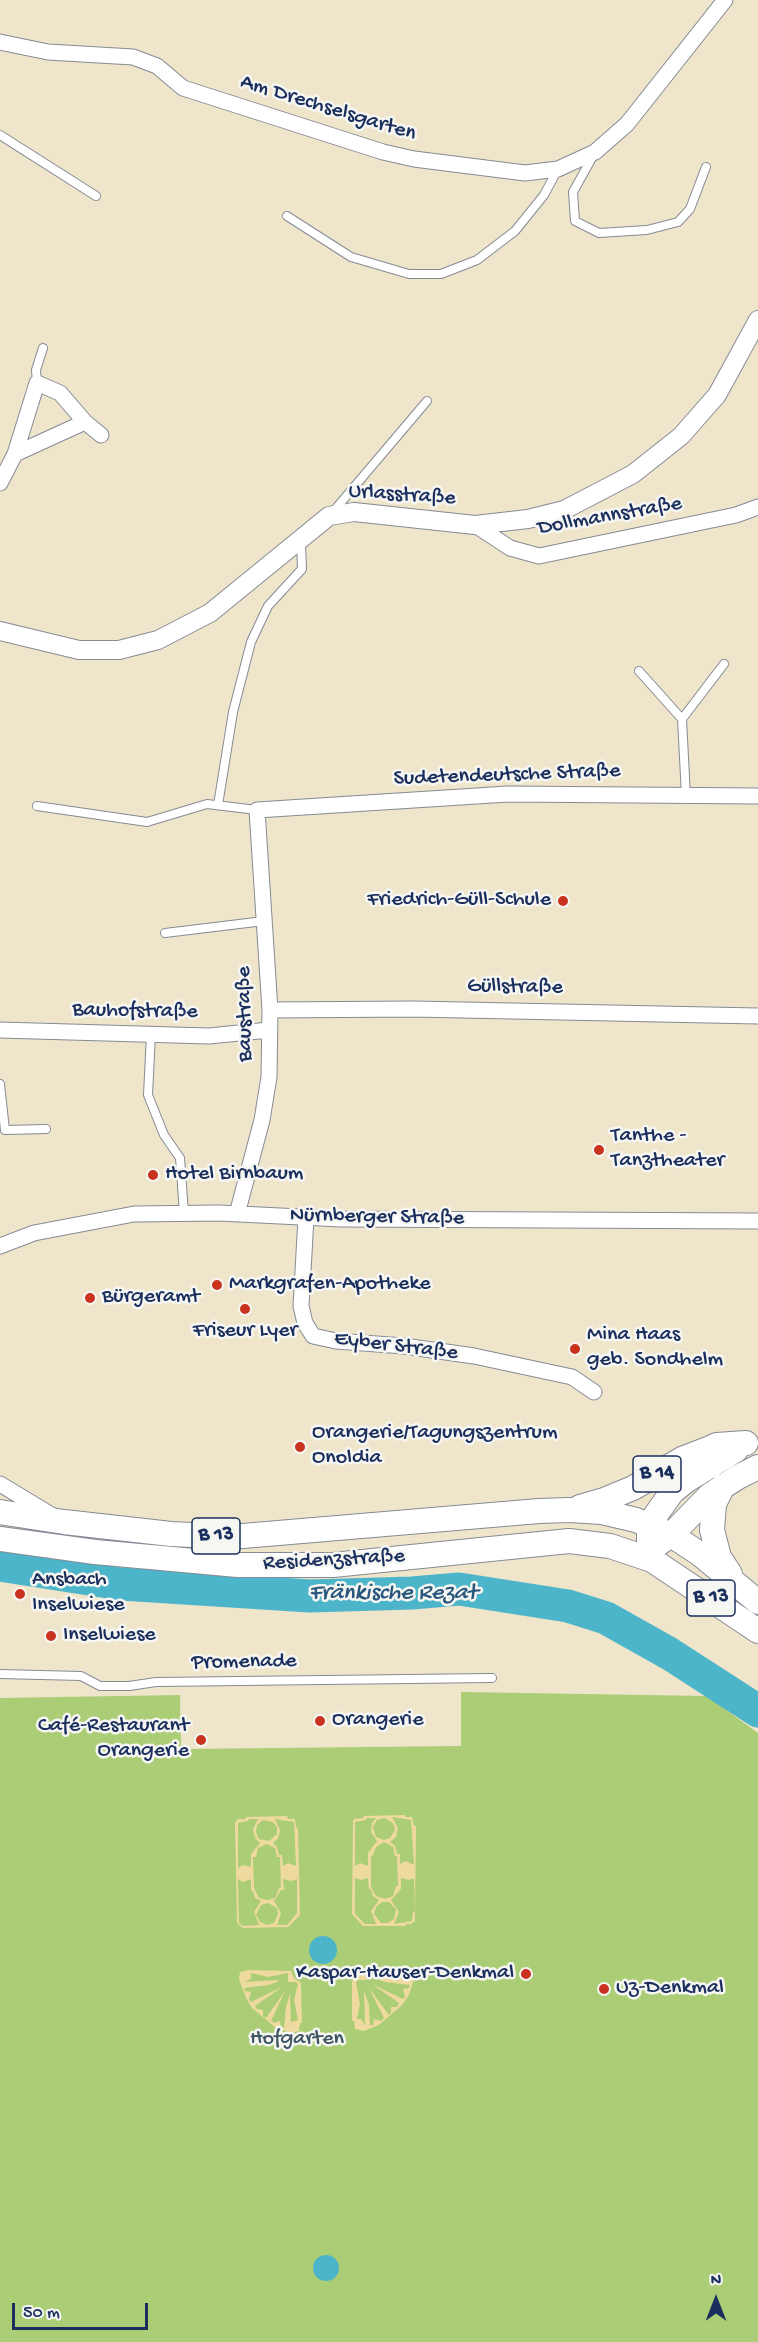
<!DOCTYPE html>
<html>
<head>
<meta charset="utf-8">
<style>
	body { margin:0 }
	#map { position:relative; width:758px; height:2342px; overflow:hidden; background:#efe5cb; font-family:"Gochi Hand",sans-serif }
	canvas { display:block }
	.north { position:absolute; left:686px; top:2270px; width:60px; height:60px; -webkit-text-stroke:4px #f6f6f2; paint-order:stroke; rotate:0deg; font-size:16px; font-weight:700; line-height:24px; text-align:center; color:#1b2f5e }
	.north::after { content:''; display:block; margin:auto; width:21px; height:27px; background:#1b2f5e; clip-path:polygon(50% 0,100% 100%,50% 72%,0 100%) }
	.scale { position:absolute; left:12px; top:2303px; width:136px; height:27px; box-sizing:border-box; border:3px solid #1b2f5e; border-top:0; padding-left:8px; font-size:18px; line-height:21px; white-space:nowrap; color:#1b2f5e; -webkit-text-stroke:4px #f6f6f2; paint-order:stroke }
</style>
</head>
<body>
<div id="map">
<canvas width="758" height="2342"></canvas>
<div class="north">N</div>
<div class="scale">50 m</div>
</div>
<script>
const ctx = document.querySelector('canvas').getContext('2d');
ctx.lineJoin = 'round';
function fill(path, color) { ctx.fillStyle = color; ctx.fill(path, 'evenodd'); }
const toPath = rows => new Path2D(rows.map(r => 'M' + r).join(''));
function strokePath(path, color, width, dash) { ctx.strokeStyle = color; ctx.lineWidth = width; ctx.lineCap = dash ? 'butt' : 'round'; ctx.setLineDash(dash || []); ctx.stroke(path); }
function drawText(font, color, halo, rows, align = 'center') {
  ctx.font = font + ' "Gochi Hand",sans-serif'; ctx.lineWidth = 5; ctx.setLineDash([]); ctx.textBaseline = 'middle'; ctx.strokeStyle = halo; ctx.fillStyle = color; for (const [text, x, y, turn = 0] of rows) {
    ctx.save(); ctx.translate(x, y); ctx.rotate((+turn || 0) * Math.PI / 180); ctx.textAlign = isNaN(turn) ? turn : align; if (halo) ctx.strokeText(text, 0, 0); ctx.fillText(text, 0, 0); ctx.restore();
  }
}
fill(toPath([
	[461,1692,707,1696,758,1733,758,2342,0,2342,0,1698,180,1695,181,1749,461,1746]
]), '#aacd76');
fill(toPath([
	[405,1815,405,1817,412,1817,414,1826,416,1826,415,1921,411,1924,406,1924,406,1926,363,1926,352,1914,353,1821,354,1819,363,1818,364,1816],
	[392,1817,411,1820,414,1865,406,1861,400,1864,400,1854,397,1854,395,1846,390,1842,396,1837,398,1828],
	[366,1818,376,1818,372,1823,371,1832,377,1841,368,1853,368,1866,360,1863,355,1866,355,1822,366,1820],
	[384,1818,393,1823,395,1830,390,1838,384,1840,376,1837,373,1827,377,1820],
	[384,1842,393,1847,395,1856,397,1856,398,1886,396,1886,393,1896,385,1899,376,1896,371,1887,371,1856,373,1855,376,1847],
	[355,1878,361,1880,368,1878,369,1889,371,1889,373,1896,379,1900,371,1911,376,1924,365,1924,355,1914],
	[401,1878,409,1880,414,1878,415,1911,413,1912,412,1921,394,1924,399,1912,391,1900,401,1889],
	[382,1902,389,1902,396,1909,394,1919,388,1923,381,1923,374,1914,376,1907],
	[287,1816,288,1819,295,1819,296,1827,298,1828,300,1915,288,1927,243,1928,237,1923,235,1823,238,1819,246,1819,246,1817],
	[249,1819,258,1819,253,1829,255,1838,260,1843,251,1854,251,1867,243,1865,238,1868,238,1823,248,1821],
	[275,1819,294,1822,296,1866,288,1863,283,1866,282,1855,279,1855,277,1847,273,1843,278,1838,280,1830],
	[263,1820,273,1822,277,1827,277,1834,269,1841,259,1839,256,1832,257,1825],
	[267,1844,275,1848,277,1857,280,1857,281,1887,279,1888,275,1898,267,1900,259,1898,254,1888,253,1857,256,1857,258,1848],
	[238,1879,243,1882,251,1879,251,1890,253,1891,255,1898,261,1901,254,1912,259,1925,243,1926,239,1923],
	[283,1879,291,1881,297,1879,297,1913,287,1925,277,1925,281,1913,274,1901,281,1890,284,1890],
	[268,1903,277,1908,278,1914,274,1923,267,1925,260,1922,256,1915,261,1905],
	[406,1967,414,1969,415,1976,409,1995,402,2005,379,2025,364,2031,355,2029,354,2021,352,2021,352,1981,359,1975,363,1968],
	[403,1970,403,1976,409,1979,374,1978,385,1982,410,1985,409,1988,403,1989,405,1996,403,1999,372,1984,399,2003,397,2007,391,2007,391,2013,389,2015,369,1988,384,2018,381,2021,374,2019,373,2025,370,2025,369,2005,364,1991,365,2025,361,2019,357,2019,360,2004,356,1982,358,1980,366,1980,365,1971,386,1974],
	[248,1970,291,1971,294,1978,301,1983,302,2023,300,2023,299,2031,291,2033,276,2028,252,2008,246,1998,239,1979,240,1972],
	[251,1973,268,1977,288,1973,288,1982,296,1982,298,1984,294,2000,298,2020,291,2022,291,2027,290,1993,286,2007,284,2028,281,2027,280,2021,274,2023,271,2021,285,1991,266,2018,263,2016,263,2010,257,2009,255,2006,282,1987,251,2002,249,1999,251,1992,245,1991,244,1988,269,1985,277,1982,279,1980,244,1982,251,1979]
]), '#eeda9e');
fill(toPath([
	'309 1950a14 14 0 1 1 28 0a14 14 0 1 1-28 0Z',
	'313 2268a13 13 0 1 1 26 0a13 13 0 1 1-26 0Z'
]), '#4cb5ca');
strokePath(toPath([
	[0,1565,121,1584,310,1596,412,1593,459,1589,568,1606,606,1618,670,1654,758,1711]
]), '#4cb5ca', 33);
const service = toPath([
	[0,135,96,196],
	[593,156,573,192,575,221,599,233,647,230,678,222,690,209,706,167],
	[287,216,351,257,409,274,441,274,477,260,515,231,544,195,558,169],
	[37,383,36,370,43,348],
	[332,513,427,401],
	[639,671,682,719],
	[686,796,682,719,724,664],
	[218,805,233,712,251,642,268,606,302,569,301,543],
	[37,806,147,822,207,804,257,810],
	[165,933,264,921],
	[151,1034,148,1095,164,1135,180,1158,184,1213],
	[0,1084,5,1130,46,1129],
	[0,1674,81,1676,100,1686,129,1686,156,1682,492,1678]
]);
const minor = toPath([
	[0,42,48,52,133,57,157,66,183,88,383,152,414,159,525,173,558,169,595,152,627,124,725,0],
	[15,454,85,422],
	[0,483,15,454,37,383,60,393,85,422,101,435],
	[475,525,510,548,539,556,736,515,758,507],
	[270,1010,414,1009,758,1016],
	[0,1030,209,1036,269,1030],
	[237,1214,262,1120,269,1077,270,1010,257,810,508,794,758,796],
	[306,1218,301,1306,305,1323,313,1336,336,1341,404,1346,474,1356,572,1377,594,1392],
	[0,1246,34,1233,134,1214,219,1213,341,1219,758,1221],
	[0,1484,53,1516]
]);
const tertiary = toPath([
	[0,631,79,650,119,650,158,640,210,613,329,516,354,512,475,525,528,519,564,510,633,474,681,436,717,395,758,320]
]);
const primary = toPath([
	[723,1486,714,1504,712,1530,719,1557,730,1574],
	[580,1507,604,1500,633,1488,682,1459,708,1449,717,1445,746,1443],
	[0,1512,64,1522,171,1534,231,1537,539,1511,569,1510,602,1512,636,1520,671,1535,700,1554,758,1602],
	[0,1539,95,1552,238,1565,333,1565,569,1541,610,1546,652,1560,758,1631],
	[649,1542,649,1533,655,1516,672,1492,687,1480,736,1450],
	[658,1544,671,1535,710,1495,738,1477,758,1467]
]);
strokePath(service, '#858a94', 10);
strokePath(minor, '#858a94', 17);
strokePath(tertiary, '#858a94', 20);
strokePath(primary, '#858a94', 26);
strokePath(service, '#fff', 8);
strokePath(minor, '#fff', 15);
strokePath(tertiary, '#fff', 18);
strokePath(primary, '#fff', 24);
for (const [x, y, r, color] of [
	[563,901,6,"#c8321e"],
	[599,1150,6,"#c8321e"],
	[153,1175,6,"#c8321e"],
	[217,1285,6,"#c8321e"],
	[90,1298,6,"#c8321e"],
	[245,1309,6,"#c8321e"],
	[575,1349,6,"#c8321e"],
	[300,1447,6,"#c8321e"],
	[20,1594,6,"#c8321e"],
	[51,1636,6,"#c8321e"],
	[320,1721,6,"#c8321e"],
	[201,1740,6,"#c8321e"],
	[526,1974,6,"#c8321e"],
	[604,1989,6,"#c8321e"]
]) { const dot = new Path2D(); dot.arc(x, y, r, 0, 2 * Math.PI); ctx.fillStyle = color; ctx.fill(dot); strokePath(dot, '#f6f6f2', 2); }
for (const [x, y, w] of [
	[657,1474,48],
	[216,1536,48],
	[711,1598,48]
]) { const box = new Path2D(); box.roundRect(x - w / 2, y - 18, w, 36, 4.5); ctx.fillStyle = '#f6f6f2'; ctx.fill(box); strokePath(box, '#1b2f5e', 1.5); }
drawText('bold 21px', '#1b2f5e', null, [
	["B 14",657,1474],
	["B 13",216,1536],
	["B 13",711,1598]
]);
drawText('22px', '#1b2f5e', '#f6f6f2', [
	["Am Drechselsgarten",328,109,17],
	["Urlasstraße",402,496,4],
	["Dollmannstraße",610,517,-10],
	["Sudetendeutsche Straße",507,776,-2],
	["Güllstraße",515,988,1],
	["Bauhofstraße",135,1012,1],
	["Baustraße",246,1014,-91],
	["Nürnberger Straße",377,1218,1],
	["Eyber Straße",396,1347,7],
	["Residenzstraße",334,1561,-3],
	["Promenade",244,1663,-1]
]);
drawText('22px', '#1b2f5e', '#f6f6f2', [
	["Friedrich-Güll-Schule",551,901,"right"],
	["Tanthe -",611,1137],
	["Tanztheater",611,1162],
	["Hotel Birnbaum",165,1175],
	["Markgrafen-Apotheke",229,1285],
	["Bürgeramt",102,1298],
	["Friseur Lyer",245,1332,"center"],
	["Mina Haas",587,1336],
	["geb. Sondhelm",587,1361],
	["Orangerie/Tagungszentrum",312,1434],
	["Onoldia",312,1459],
	["Ansbach",32,1581],
	["Inselwiese",32,1606],
	["Inselwiese",63,1636],
	["Orangerie",332,1721],
	["Café-Restaurant",189,1727,"right"],
	["Orangerie",189,1752,"right"],
	["Kaspar-Hauser-Denkmal",514,1974,"right"],
	["Uz-Denkmal",616,1989]
], 'left');
drawText('22px', '#3f5664', '#f6f6f2', [
	["Hofgarten",297,2040]
]);
drawText('italic 24px', '#2a577e', '#f6f6f2', [
	["Fränkische Rezat",393,1594]
]);
</script>
</body>
</html>
